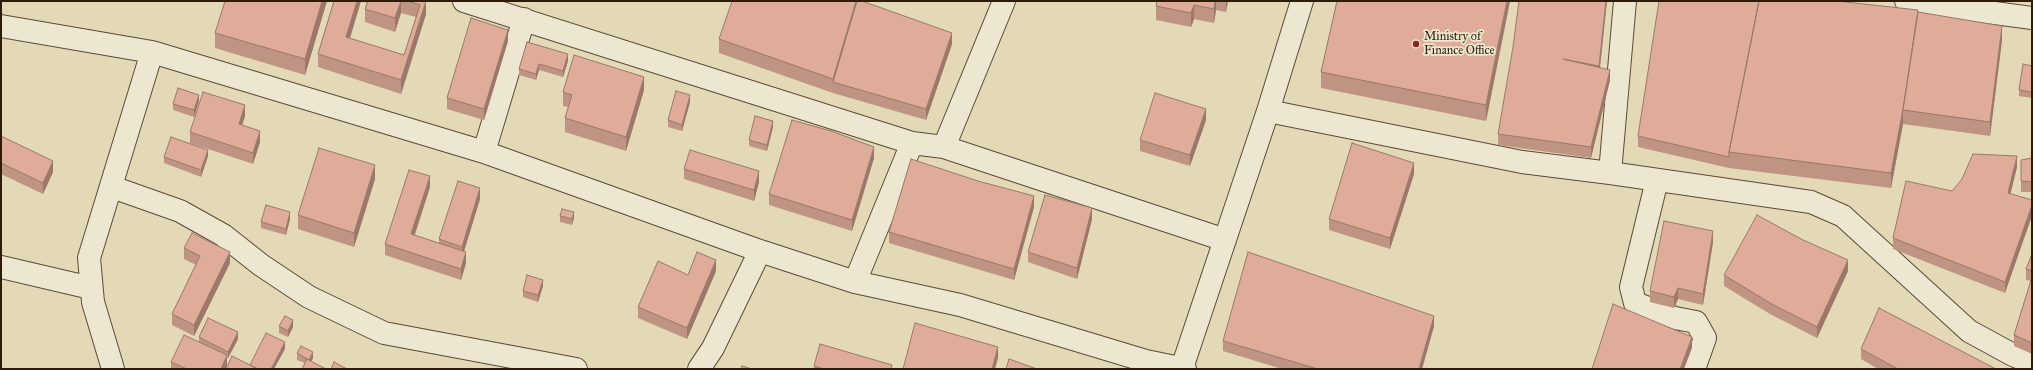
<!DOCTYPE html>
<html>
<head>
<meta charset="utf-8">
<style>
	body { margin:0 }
	#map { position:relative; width:2033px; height:370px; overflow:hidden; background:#e3d9b7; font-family:"IM FELL Great Primer",serif }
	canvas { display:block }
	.frame { position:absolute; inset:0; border:2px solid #2c1c08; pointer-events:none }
</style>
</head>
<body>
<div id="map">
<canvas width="2033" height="370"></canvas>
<div class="frame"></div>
</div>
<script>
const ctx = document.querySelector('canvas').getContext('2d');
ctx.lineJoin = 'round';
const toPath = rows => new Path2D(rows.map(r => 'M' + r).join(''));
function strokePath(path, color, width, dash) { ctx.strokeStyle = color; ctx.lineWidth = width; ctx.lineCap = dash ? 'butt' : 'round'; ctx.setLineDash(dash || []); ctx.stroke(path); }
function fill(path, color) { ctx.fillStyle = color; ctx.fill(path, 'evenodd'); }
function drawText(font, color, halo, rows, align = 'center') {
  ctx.font = font + ' "IM FELL Great Primer",serif'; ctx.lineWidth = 3.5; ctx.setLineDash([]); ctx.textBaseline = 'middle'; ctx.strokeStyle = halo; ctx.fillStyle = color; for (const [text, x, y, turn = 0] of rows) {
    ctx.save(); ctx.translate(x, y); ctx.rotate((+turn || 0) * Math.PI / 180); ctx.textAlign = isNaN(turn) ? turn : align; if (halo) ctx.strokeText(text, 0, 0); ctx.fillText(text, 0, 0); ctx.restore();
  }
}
const minor = toPath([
	[464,1,912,143,944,147,1225,240],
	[1906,1,2032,18],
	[1,26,152,52,484,152,760,251,855,282,960,305,1146,361,1185,369],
	[1268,111,1522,162,1610,173,1811,202,1843,216,1969,331,2013,355,2032,363],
	[944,147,1004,1],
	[484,152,524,19],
	[1610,173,1625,1],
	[1657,180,1631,287,1635,303,1675,318,1696,322,1705,338,1694,369],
	[112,187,180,211,223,235,261,265,309,297,384,333,576,369],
	[1,267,91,288],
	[855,282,912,143],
	[1182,368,1268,111,1302,1],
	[113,369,93,302,89,258,152,52],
	[699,369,713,348,760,251]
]);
strokePath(minor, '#5a4b34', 24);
strokePath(minor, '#ede6d0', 22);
fill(toPath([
	[327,1,305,75,215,48,215,33],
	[334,1,361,1,350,38,404,55,416,17,401,13,395,32,365,22,365,9,367,3,362,1,426,1,426,14,401,94,318,67,318,54],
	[1157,1,1228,1,1226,12,1216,10,1214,23,1194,19,1191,27,1156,20,1156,6],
	[1337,1,1510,1,1486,121,1321,88,1321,72],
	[1607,1,1600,67,1610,80,1591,158,1498,145,1498,134],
	[1918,12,2002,40,1990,136,1903,124,1891,188,1729,168,1638,147,1638,136],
	[719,39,952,44,926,120,833,93,719,53],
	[508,41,484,120,447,109,447,98],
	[527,42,568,61,563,77,539,70,536,80,519,75,519,69],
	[2032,66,2032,98,2019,96,2019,90],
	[644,90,626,151,565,132,565,118,568,107,563,106,563,92],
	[199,101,194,117,173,110,173,104],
	[690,102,682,131,668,127,668,120],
	[245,116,242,125,260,142,253,164,190,143,190,132],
	[1206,120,1190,166,1140,151,1140,140],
	[773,127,767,151,749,146,749,140],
	[1,136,53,172,43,194,1,174],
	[208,156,201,177,164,163,164,157],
	[874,158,852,231,769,205,769,194],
	[2032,158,2032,192,2021,192,2021,160],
	[2017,167,2010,194,2005,293,1893,249,1893,238,1952,191],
	[684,169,759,182,754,201,684,179],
	[1414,174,1390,249,1329,230,1329,219],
	[375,179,354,247,298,229,298,215],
	[430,187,415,235,439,243,439,239,480,199,464,251,466,263,461,280,385,255,385,244],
	[1034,207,1014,280,889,243,889,232],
	[560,216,574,218,572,225,560,222],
	[290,219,286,235,261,228,261,222],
	[1092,219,1077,279,1028,262,1028,252],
	[1713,242,1703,305,1678,299,1674,308,1650,302,1650,291],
	[184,248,230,263,194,336,172,325,172,314,196,265,184,259],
	[2032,254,2032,354,2014,346,2014,335,2031,281,2026,280,2026,269],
	[716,271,687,339,638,318,638,307,688,275],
	[1848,271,1817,338,1770,314,1724,286,1724,275],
	[543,286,538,302,523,297,523,291],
	[279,326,293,327,288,337,279,333],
	[1434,326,1422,369,1282,369,1223,351,1223,341],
	[199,337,238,339,228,358,227,358,226,369,171,369,171,362,199,342],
	[1861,349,1996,369,1878,369,1861,359],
	[297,353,313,358,311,362,305,363,297,360],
	[814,366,892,369,814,369]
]), '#bf9483');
fill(toPath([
	[322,1,327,1,305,75,305,59],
	[357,1,361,1,346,51,346,37],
	[401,1,401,13,395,32,395,18],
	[426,1,426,14,401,94,401,80],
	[856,1,858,1,833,82,833,79],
	[1215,1,1216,1,1216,10,1214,23,1214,9],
	[1226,1,1228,1,1226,12],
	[1507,1,1510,1,1486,121,1486,105],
	[1606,1,1607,1,1599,76,1599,66],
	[1194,5,1194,19,1191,27,1191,13],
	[2002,26,2002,40,1990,136,1990,122],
	[508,30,508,41,484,120,484,109],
	[952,33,952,44,926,120,926,109],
	[568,54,568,61,563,77,563,71],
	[539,64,539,70,536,80,536,74],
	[1610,70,1610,80,1591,158,1591,147],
	[644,77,644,90,626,151,626,137],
	[199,95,199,101,194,117,194,110],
	[690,95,690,102,682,131,682,125],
	[245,105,245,116,239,135,239,124],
	[1206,109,1206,120,1190,166,1190,155],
	[1903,109,1903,124,1891,188,1891,173],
	[773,121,773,127,767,151,767,145],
	[260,131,260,142,253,164,253,153],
	[874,147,874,158,852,231,852,220],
	[208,150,208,156,201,177,201,170],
	[2017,156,2017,167,2008,204,2008,193],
	[53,161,53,172,43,194,43,183],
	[1414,163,1414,174,1390,249,1390,238],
	[375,165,375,179,354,247,354,233],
	[759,171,759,182,754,201,754,190],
	[430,176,430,187,411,245,411,234],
	[480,188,480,199,462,258,462,247],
	[1034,196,1034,207,1014,280,1014,269],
	[2032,205,2032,216,2005,293,2005,282],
	[1092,208,1092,219,1077,279,1077,268],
	[290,212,290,219,286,235,286,229],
	[574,212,574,218,572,225,572,219],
	[1713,231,1713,242,1703,305,1703,294],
	[230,252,230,263,194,336,194,325],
	[466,252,466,263,461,280,461,269],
	[716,260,716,271,687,339,687,328],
	[1848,260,1848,271,1817,338,1817,327],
	[543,280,543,286,538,302,538,295],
	[1678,288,1678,299,1674,308,1674,297],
	[1434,316,1434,326,1422,369,1419,369],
	[293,320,293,327,288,337,288,331],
	[238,332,238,339,228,358,228,352],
	[1692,337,1692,348,1684,369,1680,369],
	[285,342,285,349,274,369,271,369],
	[998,347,998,358,995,369,992,369],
	[313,352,313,358,309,366,309,360],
	[227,355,227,366,226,369,221,369]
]), '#9b786a');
const building = toPath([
	[225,1,322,1,305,59,215,33,225,1],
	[334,1,357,1,346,37,404,55,420,5,408,1,426,1,401,80,318,54,334,1],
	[368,1,401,1,395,18,365,9,368,1],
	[732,1,856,1,833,79,719,39,732,1],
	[857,1,862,1,952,33,926,109,833,82,857,1],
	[1157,1,1215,1,1214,9,1194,5,1191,13,1156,6,1157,1],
	[1337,1,1507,1,1486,105,1321,72,1337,1],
	[1519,1,1606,1,1599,66,1563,59,1610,70,1591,147,1498,134,1513,47,1519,1],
	[1659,1,1759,1,1729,152,1729,157,1638,136,1659,1],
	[1759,1,1837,1,1918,10,1903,109,1891,173,1729,152,1759,1],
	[1918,12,2002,26,1990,122,1903,110,1918,12],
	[471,18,508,30,484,109,447,98,471,18],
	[527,42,568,54,563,71,539,64,536,74,519,69,527,42],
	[574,55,644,77,626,137,565,118,572,95,563,92,574,55],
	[2023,64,2032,66,2032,92,2019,90,2023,64],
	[178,88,199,95,194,110,173,104,178,88],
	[676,91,690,95,682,125,668,120,676,91],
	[203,92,245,105,239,124,260,131,253,153,190,132,203,92],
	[1155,93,1206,109,1190,155,1140,140,1155,93],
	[755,116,773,121,767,145,749,140,755,116],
	[792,120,831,131,874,147,852,220,769,194,792,120],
	[1,136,53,161,43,183,1,163,1,136],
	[171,137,208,150,201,170,164,157,171,137],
	[1352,143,1414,163,1390,238,1329,219,1352,143],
	[319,148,375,165,354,233,298,215,319,148],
	[690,150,759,171,754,190,684,169,690,150],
	[1973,154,2017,156,2008,193,2032,200,2032,205,2005,282,1893,238,1906,181,1952,191,1962,179,1973,154],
	[2032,158,2032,182,2021,181,2021,160,2032,158],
	[911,159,978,181,1034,196,1014,269,889,232,911,159],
	[409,170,430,176,411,234,466,252,461,269,385,244,409,170],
	[458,181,480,188,462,247,439,239,458,181],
	[1045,195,1092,208,1077,268,1028,252,1045,195],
	[266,205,290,212,286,229,261,222,266,205],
	[562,209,574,212,572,219,560,216,562,209],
	[1757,215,1801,239,1848,260,1817,327,1770,303,1724,275,1757,215],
	[1664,221,1713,231,1703,294,1678,288,1674,297,1650,291,1664,221],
	[192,233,230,252,194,325,172,314,200,256,184,248,192,233],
	[697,252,716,260,687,328,638,307,658,261,688,275,697,252],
	[1248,252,1434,316,1419,369,1318,369,1223,341,1248,252],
	[2032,254,2032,271,2026,269,2032,254],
	[527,275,543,280,538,295,523,291,527,275],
	[2032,277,2032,343,2014,335,2032,277],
	[1613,304,1692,337,1680,369,1592,369,1613,304],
	[1879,308,1996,369,1898,369,1861,349,1879,308],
	[285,316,293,320,288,331,279,326,285,316],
	[208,318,238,332,228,352,199,337,208,318],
	[915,323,998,347,992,369,903,369,915,323],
	[266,333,285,342,271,369,258,369,250,365,266,333],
	[184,335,227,355,221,369,187,369,171,362,184,335],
	[820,344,892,365,891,369,824,369,814,366,820,344],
	[301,346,313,352,309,360,297,353,301,346],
	[232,356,258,369,226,369,232,356],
	[307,359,326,369,302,369,307,359],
	[1009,359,1037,369,1006,369,1009,359],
	[334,362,347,369,331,369,334,362],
	[742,366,752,369,741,369,742,366]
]);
fill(building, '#deac98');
strokePath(building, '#9b786a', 1);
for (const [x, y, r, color] of [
	[1416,44,4,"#8f2418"]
]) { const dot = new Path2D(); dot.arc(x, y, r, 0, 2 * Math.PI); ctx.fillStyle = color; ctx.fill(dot); strokePath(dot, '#ede6d0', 1.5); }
drawText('12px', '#2c1c08', '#ede6d0', [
	["Ministry of",1424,37],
	["Finance Office",1424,51]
], 'left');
</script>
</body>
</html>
